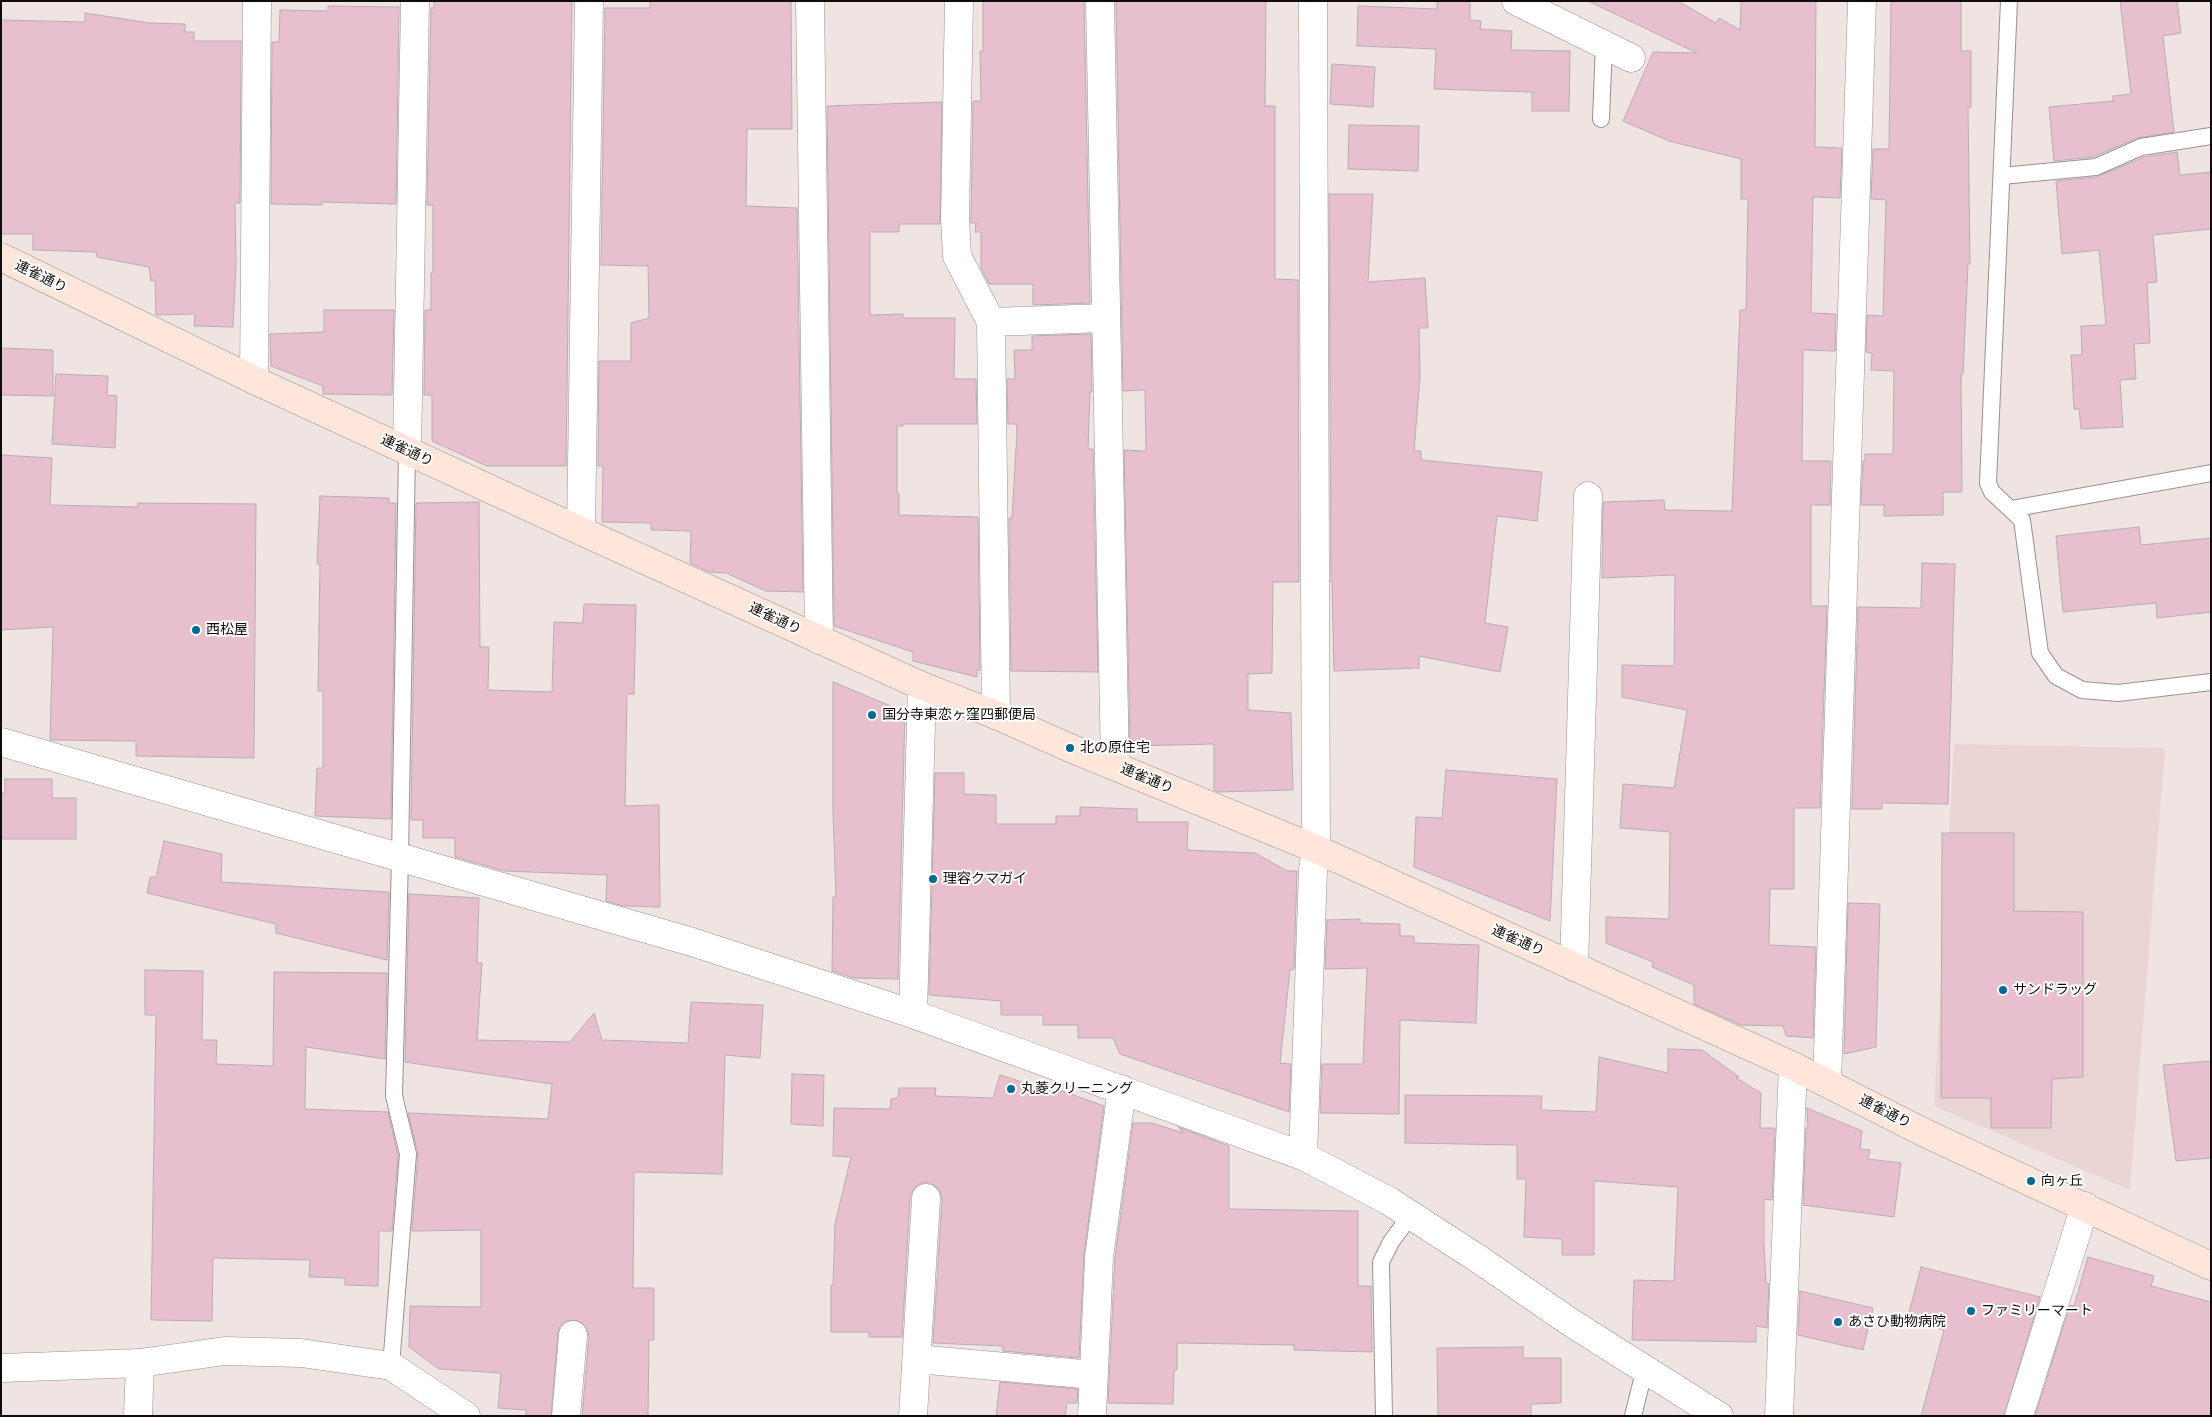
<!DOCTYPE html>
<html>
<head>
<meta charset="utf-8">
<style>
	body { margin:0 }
	#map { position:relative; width:2212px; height:1417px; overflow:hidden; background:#f0e4e3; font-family:"Fira Sans",sans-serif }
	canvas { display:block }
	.frame { position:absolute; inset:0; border:2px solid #100c0c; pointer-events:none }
</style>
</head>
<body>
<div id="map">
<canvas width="2212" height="1417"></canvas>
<div class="frame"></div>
</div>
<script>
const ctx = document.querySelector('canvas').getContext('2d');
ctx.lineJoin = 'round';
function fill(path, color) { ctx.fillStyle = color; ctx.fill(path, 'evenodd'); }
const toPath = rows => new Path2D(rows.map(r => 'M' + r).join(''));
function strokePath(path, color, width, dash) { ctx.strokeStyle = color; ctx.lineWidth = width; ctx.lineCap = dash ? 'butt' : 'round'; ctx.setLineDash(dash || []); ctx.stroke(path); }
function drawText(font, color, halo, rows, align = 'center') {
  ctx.font = font + ' "Fira Sans","Noto Sans JP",sans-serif'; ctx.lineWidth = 4; ctx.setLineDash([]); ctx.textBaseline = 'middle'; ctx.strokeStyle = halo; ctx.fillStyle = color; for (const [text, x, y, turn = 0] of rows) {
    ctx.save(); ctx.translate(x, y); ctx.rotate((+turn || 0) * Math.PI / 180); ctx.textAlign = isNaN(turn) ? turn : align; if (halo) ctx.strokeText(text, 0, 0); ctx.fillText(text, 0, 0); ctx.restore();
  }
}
fill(toPath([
	[1954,744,2165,748,2130,1190,1934,1106]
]), '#ead5d4');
const building = toPath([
	[434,1,572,1,566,466,487,466,432,441,432,395,424,395,425,310,431,310,431,273,433,273,433,205,427,205,431,8,434,8,434,1],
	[650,1,791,1,792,129,747,129,746,206,797,208,803,592,766,591,726,573,709,572,690,563,691,531,651,530,651,523,602,522,603,466,598,466,599,361,631,361,631,323,649,318,648,266,601,265,605,8,650,8,650,1],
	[983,1,1084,1,1090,303,1033,305,1033,284,989,284,981,268,981,232,975,232,976,223,971,223,971,218,973,101,981,101,980,51,983,51,983,1],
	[1116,1,1266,1,1265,106,1275,106,1275,279,1298,280,1299,582,1273,582,1272,673,1248,674,1248,710,1291,713,1293,790,1218,792,1214,790,1214,744,1130,746,1124,450,1146,451,1145,390,1123,391,1116,1],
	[1437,1,1470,1,1470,20,1481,21,1480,29,1512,31,1511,50,1570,51,1569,111,1532,111,1532,92,1434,89,1436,49,1357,46,1358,6,1437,9,1437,1],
	[1588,1,1678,1,1716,23,1719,18,1740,30,1741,1,1816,1,1815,147,1842,148,1840,198,1813,197,1811,313,1836,314,1835,351,1803,350,1802,461,1831,461,1830,505,1811,505,1811,606,1827,606,1820,808,1794,808,1794,889,1770,889,1769,945,1816,947,1813,1038,1786,1036,1783,1026,1741,1025,1694,1004,1694,985,1652,967,1653,962,1606,943,1606,917,1669,919,1670,832,1620,828,1623,784,1674,788,1687,710,1622,697,1622,665,1674,666,1675,575,1602,578,1603,502,1664,500,1665,510,1732,511,1740,310,1746,310,1748,199,1741,199,1741,159,1669,141,1623,121,1653,52,1697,53,1588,1],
	[1891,1,1961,1,1961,51,1971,51,1971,108,1968,107,1970,264,1968,264,1963,374,1961,374,1962,492,1943,492,1943,515,1884,516,1884,505,1861,505,1863,461,1865,461,1865,454,1893,454,1894,371,1871,370,1872,353,1866,352,1867,315,1883,316,1886,200,1871,199,1873,149,1889,149,1891,1],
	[2120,1,2177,1,2181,33,2163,36,2174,132,2137,138,2093,157,2054,161,2049,107,2113,101,2113,96,2131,94,2120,1],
	[328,6,399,7,396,204,322,202,322,205,271,204,272,42,279,42,280,10,328,11,328,6],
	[85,13,150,23,185,24,185,32,194,32,194,41,241,41,240,203,235,203,236,264,233,327,194,326,195,314,156,315,155,280,151,281,149,267,97,257,96,252,33,250,33,234,1,234,1,20,85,22,85,13],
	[1332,64,1375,67,1373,107,1330,104,1332,64],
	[942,102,940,224,899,224,899,232,870,232,870,315,903,314,903,318,955,318,954,379,976,379,977,424,903,424,903,426,897,426,897,494,899,494,899,515,978,517,980,670,977,670,977,677,913,661,913,652,834,626,827,106,942,102],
	[1349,125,1419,126,1418,171,1348,169,1349,125],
	[2177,152,2180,175,2211,172,2211,229,2153,235,2157,282,2147,283,2150,343,2134,344,2136,379,2120,380,2123,427,2081,429,2079,409,2074,409,2071,355,2082,355,2081,326,2106,325,2099,250,2062,254,2056,181,2097,177,2144,157,2177,152],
	[1329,194,1373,194,1368,282,1425,278,1428,328,1419,328,1420,377,1414,451,1421,451,1421,460,1542,472,1537,521,1497,516,1485,623,1508,627,1500,672,1419,656,1419,668,1334,671,1332,582,1331,582,1329,194],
	[324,310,394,310,392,395,323,394,323,386,271,366,270,334,324,332,324,310],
	[1091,334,1092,392,1090,392,1088,449,1093,449,1098,672,1011,671,1009,518,1012,518,1017,432,1016,424,1008,424,1007,379,1015,379,1014,350,1032,350,1032,336,1091,334],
	[1,348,53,350,53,396,1,395,1,348],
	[56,374,108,376,107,395,117,396,115,448,52,444,56,374],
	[1,455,52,458,50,505,138,507,138,503,256,504,254,758,136,756,136,741,50,740,53,627,1,630,1,455],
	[320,496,389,498,389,503,396,503,391,819,315,816,317,768,323,768,323,691,318,691,320,564,317,564,320,496],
	[479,502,480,647,489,647,488,690,552,692,554,622,583,623,584,604,636,605,634,694,627,694,625,806,659,805,660,907,623,906,606,901,607,875,504,871,455,857,455,838,423,838,423,820,411,820,416,503,479,502],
	[2139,527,2141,545,2211,538,2211,612,2157,618,2156,603,2063,612,2056,536,2139,527],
	[1922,563,1955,564,1948,804,1882,803,1882,809,1852,809,1858,607,1921,608,1922,563],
	[833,682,905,712,898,979,854,978,832,971,833,897,836,897,833,814,833,682],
	[1446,770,1557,779,1550,921,1414,867,1416,817,1442,818,1446,770],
	[935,773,964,773,964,794,996,795,996,824,1056,824,1056,816,1080,816,1080,807,1137,809,1137,822,1188,822,1187,850,1255,853,1287,871,1297,871,1294,969,1290,970,1280,1063,1291,1064,1289,1112,1120,1054,1113,1038,1078,1038,1078,1025,1043,1025,1043,1015,1001,1015,1001,1001,929,995,935,773],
	[5,779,52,779,52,798,76,798,76,839,1,839,1,793,5,793,5,779],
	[1942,833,2014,833,2014,911,2083,912,2083,1077,2052,1079,2051,1128,1991,1128,1991,1098,1941,1098,1942,833],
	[164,841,222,854,221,882,389,892,387,960,276,933,276,924,147,893,150,877,156,877,164,841],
	[409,894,479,898,477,963,482,963,477,1040,570,1042,594,1013,602,1040,688,1043,691,1002,763,1005,760,1058,725,1055,722,1174,634,1172,633,1288,654,1288,654,1340,649,1340,648,1416,582,1416,589,1336,587,1329,582,1323,575,1320,566,1321,560,1326,558,1333,551,1416,526,1416,526,1410,498,1408,501,1373,439,1369,409,1347,410,1306,481,1307,481,1230,412,1231,418,1154,408,1113,548,1119,552,1084,405,1062,409,894],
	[1848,903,1880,904,1876,1047,1844,1054,1848,903],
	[1360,919,1360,923,1400,924,1400,936,1414,936,1414,943,1479,945,1476,1023,1400,1020,1399,1114,1320,1113,1322,1064,1363,1064,1367,968,1325,969,1327,920,1360,919],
	[145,970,203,971,202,1040,217,1040,216,1064,273,1066,274,972,387,973,385,1059,306,1047,305,1109,388,1112,398,1155,392,1231,379,1231,378,1286,345,1285,345,1278,309,1277,310,1260,213,1258,212,1321,151,1320,156,1015,145,1015,145,970],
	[1668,1049,1702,1050,1739,1077,1736,1078,1761,1093,1760,1128,1775,1128,1772,1200,1764,1199,1764,1244,1766,1283,1769,1284,1767,1328,1756,1326,1756,1342,1632,1340,1634,1280,1674,1281,1678,1187,1594,1181,1594,1255,1562,1255,1562,1239,1524,1237,1526,1179,1517,1179,1517,1145,1405,1143,1405,1095,1542,1096,1541,1110,1596,1112,1599,1057,1668,1073,1668,1049],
	[2211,1061,2211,1158,2176,1161,2163,1065,2211,1061],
	[792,1074,824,1075,823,1126,791,1124,792,1074],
	[1000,1075,1053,1092,1054,1088,1104,1106,1084,1255,1079,1358,1003,1351,1003,1346,933,1343,942,1199,940,1191,934,1185,927,1182,919,1184,913,1190,910,1197,902,1337,869,1337,869,1332,831,1332,831,1285,833,1285,835,1224,851,1157,833,1156,834,1108,890,1109,891,1099,898,1098,899,1088,936,1088,935,1096,993,1098,1000,1075],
	[1807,1108,1862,1131,1860,1149,1870,1150,1868,1159,1901,1163,1894,1217,1803,1205,1806,1128,1808,1128,1807,1108],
	[1133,1123,1152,1123,1183,1133,1178,1127,1229,1146,1229,1209,1358,1211,1358,1286,1371,1286,1372,1352,1294,1350,1294,1345,1177,1343,1177,1370,1174,1370,1173,1404,1108,1403,1115,1258,1133,1123],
	[2088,1257,2154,1276,2151,1286,2211,1302,2211,1416,2035,1416,2070,1305,2074,1306,2088,1257],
	[1921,1267,2040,1297,2004,1416,1921,1416,1944,1330,1907,1320,1921,1267],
	[1800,1291,1873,1308,1863,1350,1798,1335,1800,1291],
	[1523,1347,1523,1358,1561,1358,1561,1403,1531,1404,1531,1416,1438,1416,1437,1348,1523,1347],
	[1000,1382,1078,1389,1077,1403,1067,1403,1065,1416,996,1416,1000,1382]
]);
fill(building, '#e7bfcf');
strokePath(building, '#b7adb1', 1);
const lane = toPath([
	[2009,1,1988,483,1992,492,2022,520,2040,653,2056,676,2082,690,2118,693,2211,682],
	[1601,119,1604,43],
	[2002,176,2096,167,2141,147,2211,136],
	[2011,509,2211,473],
	[391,1366,408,1154,394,1096,400,857,407,451],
	[1384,1416,1381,1262,1391,1242,1410,1216],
	[1633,1416,1645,1368]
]);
const street = toPath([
	[810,1,819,640],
	[959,1,955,218,957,256,991,322,996,715],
	[1100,1,1115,766],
	[1516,1,1631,58],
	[991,322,1105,318],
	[254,380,257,1],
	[407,451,415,1],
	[581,531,589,1],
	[1,742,692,942,913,1014,1303,1156,1389,1201,1480,1260,1570,1322,1719,1416],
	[1574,967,1588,496],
	[913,1014,922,686],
	[1827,1083,1862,1],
	[1303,1156,1313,870,1316,849,1313,1],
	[917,1359,1093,1375],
	[1,1368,140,1363,225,1351,301,1353,391,1366,466,1416],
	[138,1416,140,1363],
	[566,1416,573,1335],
	[913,1416,926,1198],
	[1092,1416,1099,1257,1122,1089],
	[1779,1416,1793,1066],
	[2019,1416,2085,1206]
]);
const secondary = toPath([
	[1,257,254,380,581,531,922,686,996,715,1070,748,1316,849,1793,1066,1925,1133,2211,1266]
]);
strokePath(lane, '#9c9090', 18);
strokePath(street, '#9c9090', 29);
strokePath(secondary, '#9c9090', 29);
strokePath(lane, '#fff', 16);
strokePath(street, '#fff', 28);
strokePath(secondary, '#fee7da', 28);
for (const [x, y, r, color] of [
	[196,630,5,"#006996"],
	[872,715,5,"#006996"],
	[1070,748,5,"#006996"],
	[933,879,5,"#006996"],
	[2003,990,5,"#006996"],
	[1011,1089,5,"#006996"],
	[2031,1181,5,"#006996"],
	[1971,1311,5,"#006996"],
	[1838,1322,5,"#006996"]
]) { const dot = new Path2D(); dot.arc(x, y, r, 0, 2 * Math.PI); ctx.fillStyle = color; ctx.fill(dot); strokePath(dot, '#fff', 2); }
drawText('14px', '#100c0c', '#fff', [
	["連雀通り",41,277,26],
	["連雀通り",407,451,25],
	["連雀通り",775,619,25],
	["連雀通り",1147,779,23],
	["連雀通り",1518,941,24],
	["連雀通り",1885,1112,27]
]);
drawText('14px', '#100c0c', '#fff', [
	["西松屋",206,630],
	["国分寺東恋ヶ窪四郵便局",882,715],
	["北の原住宅",1080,748],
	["理容クマガイ",943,879],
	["サンドラッグ",2013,990],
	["丸菱クリーニング",1021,1089],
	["向ヶ丘",2041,1181],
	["ファミリーマート",1981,1311],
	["あさひ動物病院",1848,1322]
], 'left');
</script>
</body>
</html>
